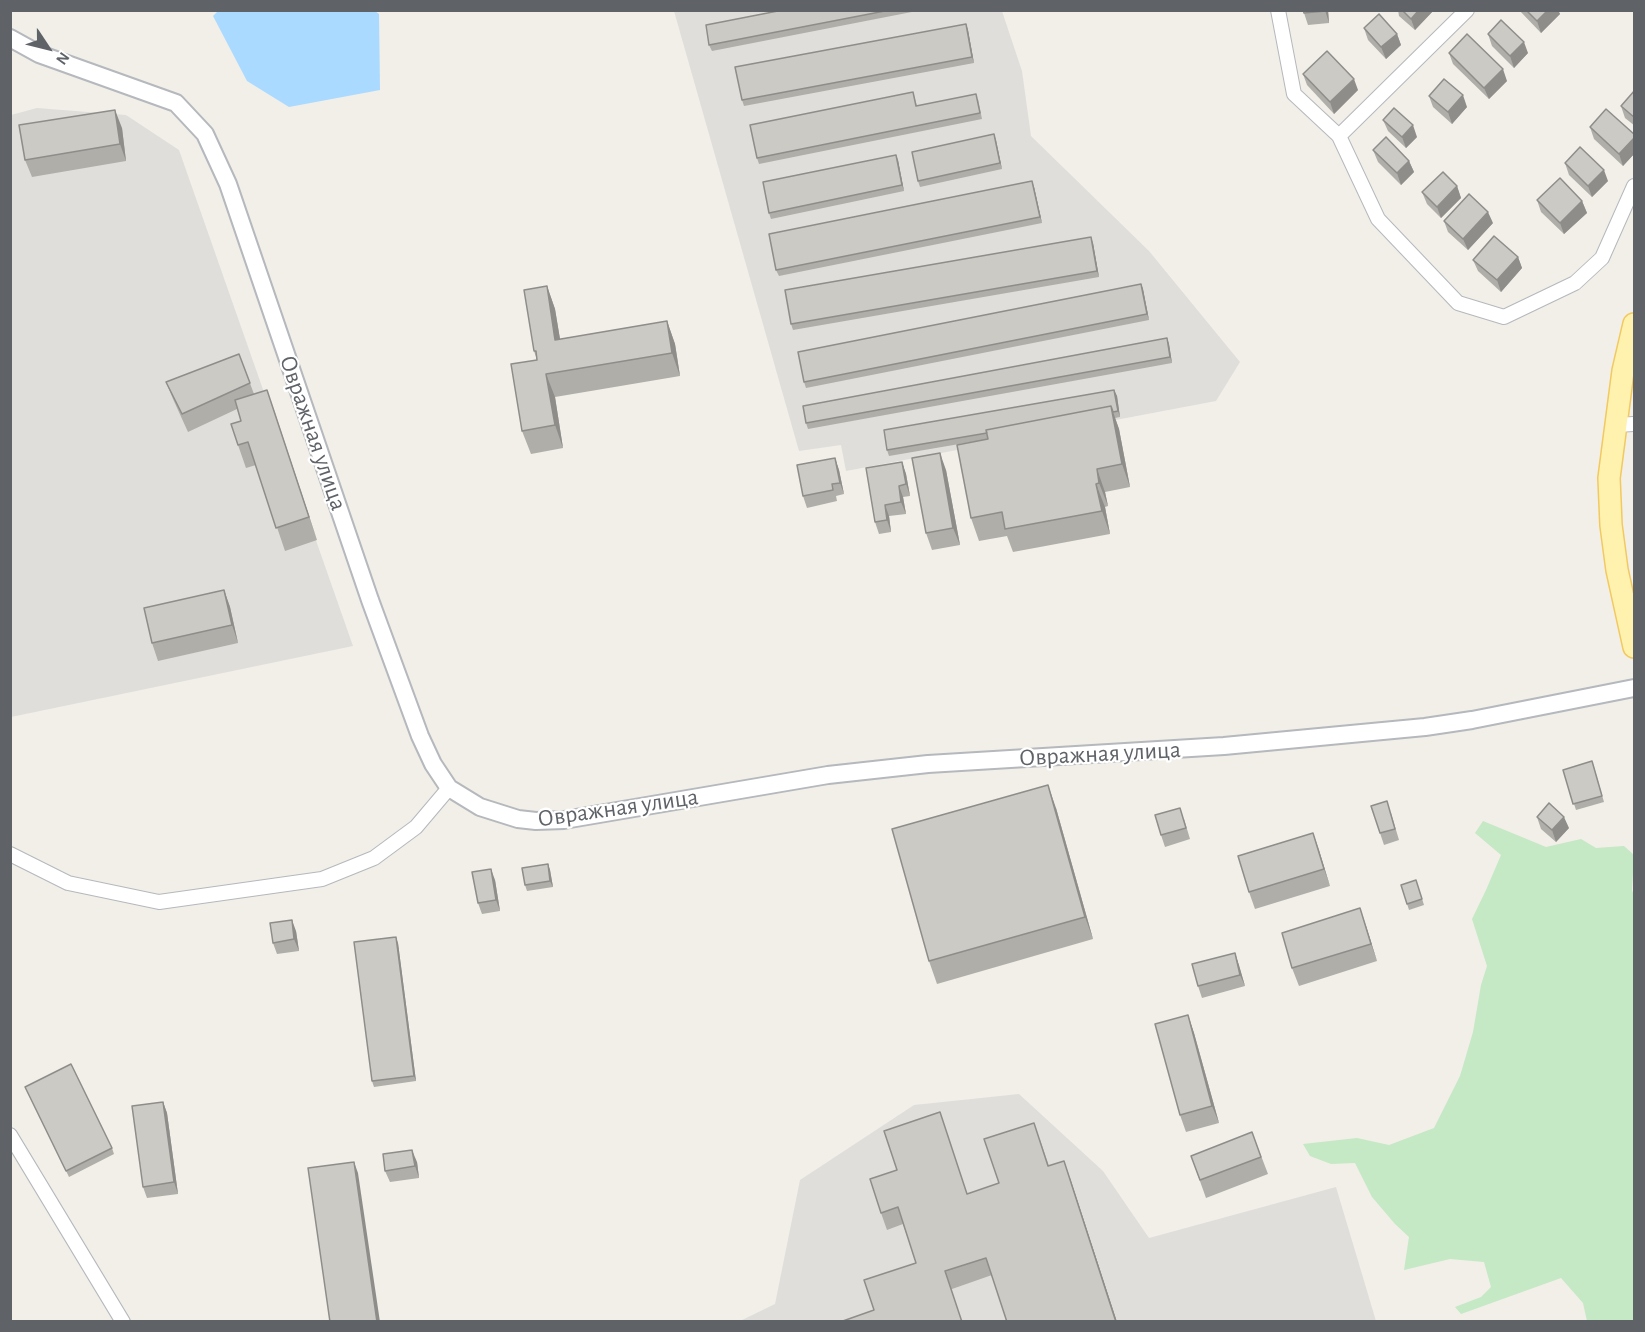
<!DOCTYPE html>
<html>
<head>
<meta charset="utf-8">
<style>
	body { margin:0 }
	#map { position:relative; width:1645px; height:1332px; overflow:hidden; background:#f1efe8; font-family:"Alegreya Sans",sans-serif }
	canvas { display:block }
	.frame { position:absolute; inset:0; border:12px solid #5f6368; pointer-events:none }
	.north { position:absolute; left:18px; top:18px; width:60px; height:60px; -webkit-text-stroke:4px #fff; paint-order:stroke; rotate:125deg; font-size:16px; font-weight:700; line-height:24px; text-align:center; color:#5f6368 }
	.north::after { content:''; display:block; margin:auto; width:21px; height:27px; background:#5f6368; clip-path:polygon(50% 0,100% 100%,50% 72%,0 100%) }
</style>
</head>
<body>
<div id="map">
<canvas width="1645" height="1332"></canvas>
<div class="frame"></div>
<div class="north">N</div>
</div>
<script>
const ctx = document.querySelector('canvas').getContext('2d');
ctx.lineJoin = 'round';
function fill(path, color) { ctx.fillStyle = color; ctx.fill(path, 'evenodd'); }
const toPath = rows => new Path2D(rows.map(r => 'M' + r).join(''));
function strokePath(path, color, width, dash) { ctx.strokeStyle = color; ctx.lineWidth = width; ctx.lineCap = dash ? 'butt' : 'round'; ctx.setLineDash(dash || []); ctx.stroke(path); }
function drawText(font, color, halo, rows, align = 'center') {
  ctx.font = font + ' "Alegreya Sans",sans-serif'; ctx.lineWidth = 4.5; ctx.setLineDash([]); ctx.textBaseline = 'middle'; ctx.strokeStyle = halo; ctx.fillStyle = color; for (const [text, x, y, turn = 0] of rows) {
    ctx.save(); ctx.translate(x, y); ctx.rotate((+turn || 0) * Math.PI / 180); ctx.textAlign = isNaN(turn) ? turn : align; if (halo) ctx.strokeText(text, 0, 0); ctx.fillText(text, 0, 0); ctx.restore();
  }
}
fill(toPath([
	[674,11,1002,11,1022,71,1031,136,1149,251,1240,362,1216,401,846,471,841,445,799,451],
	[37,108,126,115,179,150,353,646,11,717,11,115],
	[1019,1094,1103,1171,1149,1238,1336,1187,1376,1321,738,1322,775,1304,800,1180,914,1105]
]), '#e0deda');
fill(toPath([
	[1483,821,1546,847,1581,839,1596,848,1624,846,1634,855,1632,890,1634,896,1634,1321,1587,1321,1583,1303,1561,1278,1461,1314,1455,1307,1481,1297,1491,1287,1484,1262,1450,1259,1404,1270,1409,1237,1395,1224,1372,1197,1355,1163,1331,1164,1310,1156,1303,1144,1357,1138,1389,1145,1434,1128,1460,1076,1473,1032,1481,985,1487,966,1472,919,1486,890,1501,855,1475,833]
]), '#c5e8c5');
fill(toPath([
	[218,11,375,11,379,14,380,90,289,107,247,81,213,16]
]), '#aadaff');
const minor = toPath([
	[1278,10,1294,94,1339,136,1378,219,1458,303,1504,317,1575,283,1602,258,1634,186],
	[1339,136,1467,10],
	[1615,425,1634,424],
	[10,854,68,883,159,902,322,879,374,858,416,827,449,788],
	[10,1135,123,1322]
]);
const tertiary = toPath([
	[10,38,39,54,176,103,205,134,228,184,370,600,420,736,433,764,449,788,480,807,518,819,536,821,564,820,828,775,928,764,1224,746,1425,727,1472,720,1634,688]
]);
const primary = toPath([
	[1634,324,1623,371,1609,478,1611,525,1617,570,1634,647]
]);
strokePath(minor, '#b5b8bc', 16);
strokePath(tertiary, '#b5b8bc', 20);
strokePath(primary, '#f2c960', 24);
strokePath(minor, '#fff', 14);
strokePath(tertiary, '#fff', 16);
strokePath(primary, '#fff2af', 21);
fill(toPath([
	[783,10,922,10,712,51,709,45],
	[1328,10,1329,23,1308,25,1304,13],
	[1398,10,1434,10,1415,30,1399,16],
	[1519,10,1558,10,1560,14,1541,33],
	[966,24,968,30,974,63,744,106,742,100],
	[1364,28,1397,34,1401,45,1386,59,1368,40],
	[1488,34,1528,53,1514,68,1492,46],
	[1449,53,1507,81,1489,99,1453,64],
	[1303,74,1358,90,1334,114,1307,85],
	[1635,90,1635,126,1625,118,1621,106],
	[913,92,917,106,978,99,982,119,759,164,757,158],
	[1429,96,1467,107,1452,124,1433,107],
	[1383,120,1417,137,1406,148,1388,131],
	[1590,127,1635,135,1635,153,1623,166,1594,139],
	[122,128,126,161,32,177,25,160],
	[994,134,1002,169,920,187,918,181],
	[1373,150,1409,161,1414,172,1401,185,1378,162],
	[898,160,904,191,771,219,769,213],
	[1565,163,1608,181,1592,197,1569,175],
	[1457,186,1461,198,1441,218,1427,204,1422,192],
	[1034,187,1042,223,779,276,776,270],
	[1537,200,1582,201,1587,213,1564,234,1541,212],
	[1444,221,1493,223,1468,250,1448,232],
	[1093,243,1099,277,793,330,791,324],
	[1518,257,1522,268,1501,292,1478,271,1473,260],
	[1141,284,1143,289,1149,320,806,388,804,382],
	[547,286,555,309,560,339,667,321,675,344,680,376,555,397,563,448,531,454,522,431,537,360,534,351],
	[1167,338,1169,344,1172,363,808,429,806,423],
	[239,354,254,394,267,390,317,540,285,551,256,465,246,468,238,445,241,421,237,409,188,432,173,399,166,382],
	[1114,390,1117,396,1120,417,1115,418,1119,429,1130,487,1105,492,1108,506,1105,507,1110,534,1013,552,1007,536,979,541,971,518,977,441,889,456,887,450],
	[835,458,839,470,844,494,836,496,837,501,807,508,803,496],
	[902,462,906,474,910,496,903,497,906,514,889,516,891,532,879,534,875,522],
	[946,470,960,545,932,550,926,533],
	[224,590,230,607,238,643,158,661,152,643],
	[1594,767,1604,802,1576,810,1563,770],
	[1056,808,1093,939,937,984,929,961],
	[1391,813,1399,840,1384,845,1380,833],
	[1537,817,1569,828,1556,842,1541,829],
	[1184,819,1190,839,1165,847,1161,835],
	[1313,833,1330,886,1255,909,1249,892],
	[548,864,550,870,553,887,527,891,525,885],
	[495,880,500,911,482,914,478,903],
	[1416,880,1424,905,1409,910,1401,885],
	[1366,926,1377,961,1299,986,1292,968],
	[296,931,299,951,277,954,273,943],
	[398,943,416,1081,374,1087,372,1081],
	[1235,953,1245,986,1202,998,1198,986],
	[1188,1015,1194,1033,1219,1123,1186,1132,1180,1115],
	[25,1087,112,1148,114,1154,69,1177],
	[163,1102,167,1113,178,1194,147,1198,143,1187],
	[940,1112,967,1194,999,1183,1040,1140,1049,1166,1070,1178,1117,1322,1007,1322,992,1275,952,1289,874,1310,916,1263,903,1224,887,1230,881,1213,897,1170],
	[1252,1132,1268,1174,1206,1198,1191,1156],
	[417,1162,419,1178,390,1182,385,1171]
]), '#afaea9');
fill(toPath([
	[1325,10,1328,10,1329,23],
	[1419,10,1434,10,1415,30,1411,19],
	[1548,10,1558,10,1560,14,1541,33,1537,21],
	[966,24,968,30,974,63,972,57],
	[1397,34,1401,45,1386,59,1381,47],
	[1524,42,1528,53,1514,68,1510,56],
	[1503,69,1507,81,1489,99,1484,88],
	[1354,79,1358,90,1334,114,1330,102],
	[1463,95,1467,107,1452,124,1448,112],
	[115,110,122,128,126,161,120,144],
	[1413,125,1417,137,1406,148,1402,137],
	[994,134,996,140,1002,169,1000,163],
	[1635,137,1635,153,1623,166,1619,154],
	[896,155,898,160,904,191,902,185],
	[1409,161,1414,172,1401,185,1397,173],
	[1604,170,1608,181,1592,197,1588,186],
	[1032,181,1034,187,1042,223,1040,217],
	[1457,186,1461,198,1441,218,1437,207],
	[1582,201,1587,213,1564,234,1560,223],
	[1488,212,1493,223,1468,250,1463,239],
	[1091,237,1093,243,1099,277,1097,271],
	[1518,257,1522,268,1501,292,1497,280],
	[1141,284,1143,289,1149,320,1147,314],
	[547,286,555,309,564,363,555,340],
	[667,321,675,344,680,376,672,353],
	[1167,338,1169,344,1172,363,1170,357],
	[546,374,555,397,563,448,555,425],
	[267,390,275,413,317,540,309,517],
	[1114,390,1117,396,1120,417,1118,411],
	[1111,406,1119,429,1130,487,1122,464],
	[940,453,946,470,960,545,953,528],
	[835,458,839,470,844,494,840,483],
	[902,462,906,474,910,496,906,484],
	[1097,469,1105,492,1108,506,1099,483],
	[1096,484,1105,507,1110,534,1102,511],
	[899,486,903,497,906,514,901,502],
	[885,505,889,516,891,532,887,520],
	[224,590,230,607,238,643,232,625],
	[1048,785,1056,808,1093,939,1085,917],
	[1564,817,1569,828,1556,842,1552,830],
	[1313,833,1319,850,1330,886,1324,869],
	[548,864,550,870,553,887,550,881],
	[491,869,495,880,500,911,496,900],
	[1360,908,1366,926,1377,961,1371,944],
	[292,920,296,931,299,951,294,939],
	[396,937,398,943,416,1081,414,1076],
	[1235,953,1239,965,1245,986,1240,975],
	[1188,1015,1194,1033,1219,1123,1212,1106],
	[163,1102,167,1113,178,1194,174,1182],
	[412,1150,417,1162,419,1178,415,1166],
	[1064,1161,1070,1178,1117,1322,1116,1322],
	[354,1162,358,1173,380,1322,377,1322]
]), '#8f8d8a');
const building = toPath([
	[783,10,890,10,709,45,706,25,783,10],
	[1303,10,1325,10,1325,11,1304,13,1303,10],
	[1402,10,1419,10,1411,19,1402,10],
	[1526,10,1548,10,1537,21,1526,10],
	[1379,14,1397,34,1381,47,1364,28,1379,14],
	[1501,20,1524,42,1510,56,1488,34,1501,20],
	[966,24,972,57,742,100,735,67,966,24],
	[1467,34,1503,69,1484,88,1449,53,1467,34],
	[1327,51,1354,79,1330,102,1303,74,1327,51],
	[1444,79,1463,95,1448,112,1429,96,1444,79],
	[1635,90,1635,118,1621,106,1635,90],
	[913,92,916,106,976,94,980,113,757,158,750,125,913,92],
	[1394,108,1413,125,1402,137,1383,120,1394,108],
	[1606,109,1635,135,1635,137,1619,154,1590,127,1606,109],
	[115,110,120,144,25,160,19,125,115,110],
	[994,134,1000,163,918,181,912,152,994,134],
	[1386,137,1409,161,1397,173,1373,150,1386,137],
	[1580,147,1604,170,1588,186,1565,163,1580,147],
	[896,155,902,185,769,213,763,182,896,155],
	[1443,172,1457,186,1437,207,1422,192,1443,172],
	[1560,178,1582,201,1560,223,1537,200,1560,178],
	[1032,181,1040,217,776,270,769,234,1032,181],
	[1469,194,1488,212,1463,239,1444,221,1469,194],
	[1494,236,1518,257,1497,280,1473,260,1494,236],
	[1091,237,1097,271,791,324,785,290,1091,237],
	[1141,284,1147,314,804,382,798,352,1141,284],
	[547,286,555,340,667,321,672,353,546,374,555,425,522,431,511,364,537,360,536,351,534,351,524,290,547,286],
	[1167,338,1170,357,806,423,803,406,1167,338],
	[239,354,250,383,182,414,166,382,239,354],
	[267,390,309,517,276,528,248,442,238,445,231,424,241,421,235,400,267,390],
	[1114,390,1118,411,1113,412,1111,406,986,430,987,433,887,450,884,430,1114,390],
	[1111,406,1122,464,1097,469,1099,483,1096,484,1102,511,1005,529,1002,512,971,518,957,445,988,439,986,430,1111,406],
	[940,453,953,528,926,533,912,458,940,453],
	[835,458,840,483,832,484,833,490,803,496,797,465,835,458],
	[902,462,906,484,899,486,901,502,885,505,887,520,875,522,866,468,902,462],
	[224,590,232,625,152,643,144,608,224,590],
	[1592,761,1602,796,1573,804,1563,770,1592,761],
	[1048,785,1085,917,929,961,892,829,1048,785],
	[1387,801,1395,829,1380,833,1371,806,1387,801],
	[1549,803,1564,817,1552,830,1537,817,1549,803],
	[1180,808,1186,828,1161,835,1155,815,1180,808],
	[1313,833,1324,869,1249,892,1238,856,1313,833],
	[548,864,550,881,525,885,522,868,548,864],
	[491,869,496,900,478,903,472,872,491,869],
	[1416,880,1422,899,1407,904,1401,885,1416,880],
	[1360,908,1371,944,1292,968,1282,933,1360,908],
	[292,920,294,939,273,943,270,923,292,920],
	[396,937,414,1076,372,1081,354,942,396,937],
	[1235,953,1240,975,1198,986,1192,964,1235,953],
	[1188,1015,1212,1106,1180,1115,1155,1024,1188,1015],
	[71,1064,112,1148,66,1171,25,1087,71,1064],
	[163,1102,174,1182,143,1187,132,1106,163,1102],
	[940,1112,967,1194,999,1183,984,1139,1034,1123,1048,1166,1064,1161,1116,1322,1007,1322,986,1258,945,1271,962,1322,840,1322,874,1310,864,1280,916,1263,898,1207,881,1213,870,1179,897,1170,884,1131,940,1112],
	[1252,1132,1261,1157,1200,1180,1191,1156,1252,1132],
	[412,1150,415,1166,385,1171,383,1154,412,1150],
	[354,1162,377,1322,330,1322,308,1168,354,1162]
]);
fill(building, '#cccac5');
strokePath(building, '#8f8d8a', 1.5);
drawText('24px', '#5f6368', '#fff', [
	["Овражная улица",313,433,71],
	["Овражная улица",1100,754,-3],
	["Овражная улица",618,808,-8]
]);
</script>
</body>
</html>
